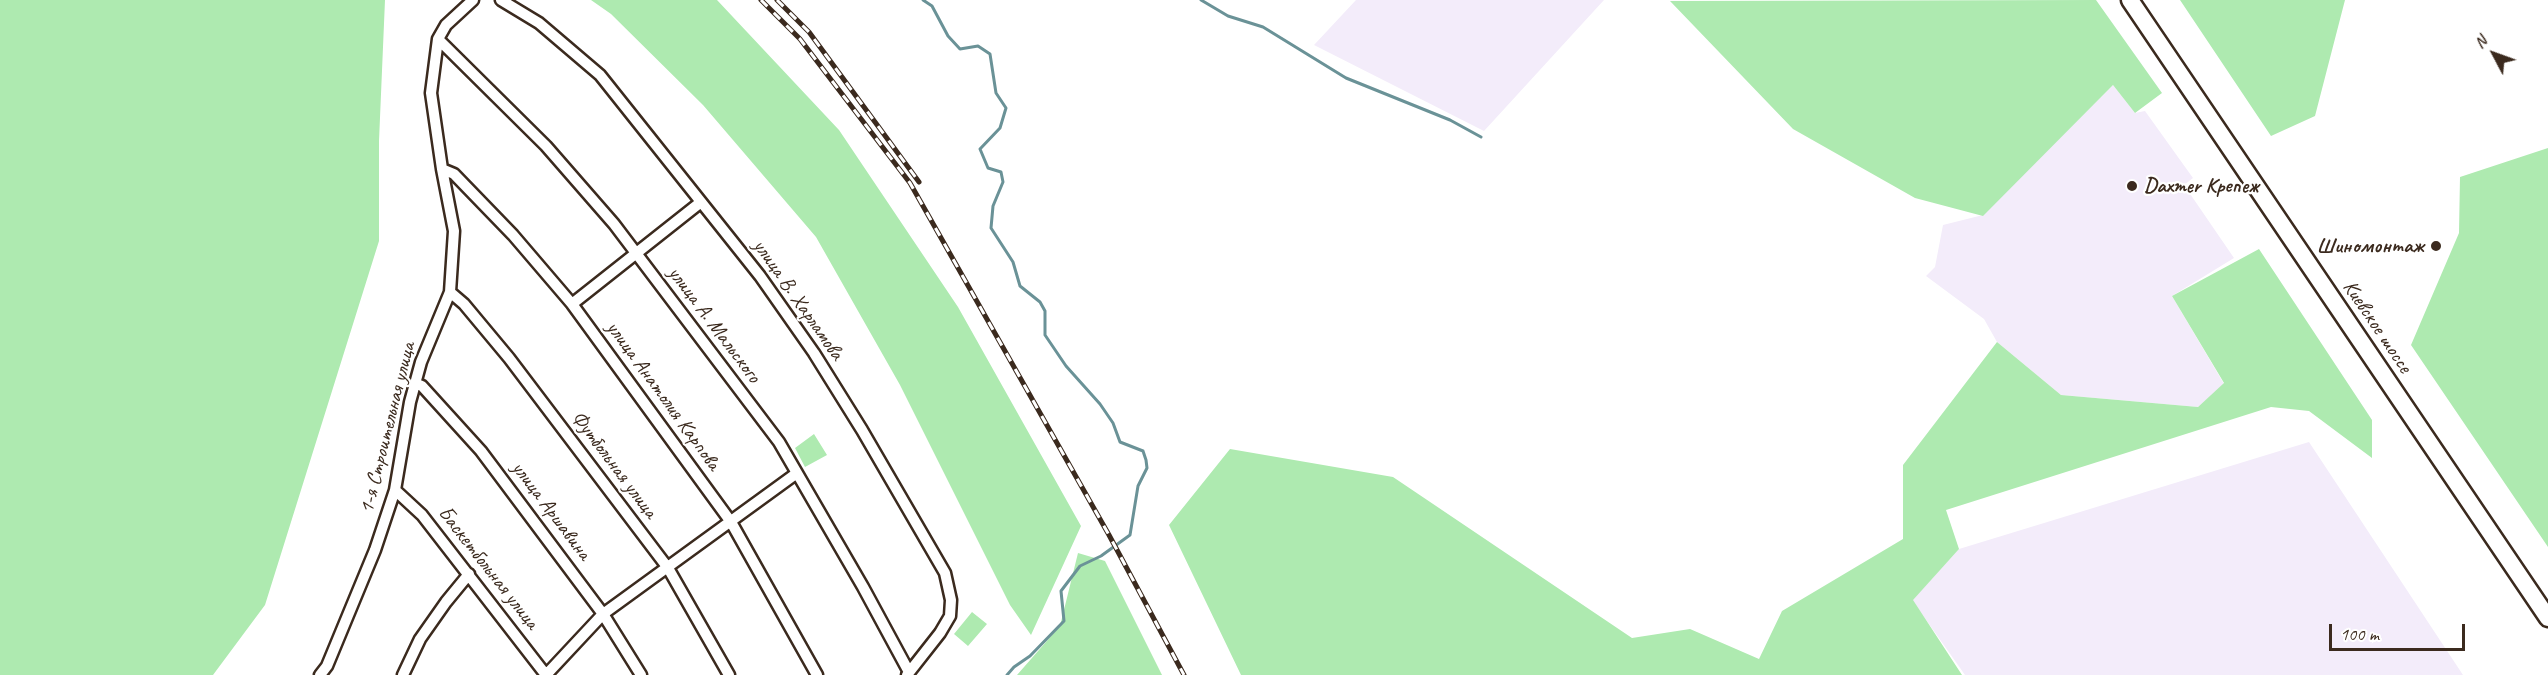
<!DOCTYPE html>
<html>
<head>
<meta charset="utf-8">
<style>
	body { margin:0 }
	#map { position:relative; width:2548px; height:675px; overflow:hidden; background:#fff; font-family:Caveat,sans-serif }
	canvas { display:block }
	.north { position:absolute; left:2464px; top:24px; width:60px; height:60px; -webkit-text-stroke:4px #fff; paint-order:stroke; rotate:311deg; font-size:16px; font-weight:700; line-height:24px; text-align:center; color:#3b2a1e }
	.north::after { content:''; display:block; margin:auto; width:21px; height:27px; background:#3b2a1e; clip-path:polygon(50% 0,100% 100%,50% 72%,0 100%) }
	.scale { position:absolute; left:2329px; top:624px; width:136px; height:27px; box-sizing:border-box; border:3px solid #3b2a1e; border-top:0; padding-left:8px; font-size:18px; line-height:21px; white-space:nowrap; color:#3b2a1e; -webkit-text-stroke:4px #fff; paint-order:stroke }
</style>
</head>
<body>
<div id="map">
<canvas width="2548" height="675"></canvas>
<div class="north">N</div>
<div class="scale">100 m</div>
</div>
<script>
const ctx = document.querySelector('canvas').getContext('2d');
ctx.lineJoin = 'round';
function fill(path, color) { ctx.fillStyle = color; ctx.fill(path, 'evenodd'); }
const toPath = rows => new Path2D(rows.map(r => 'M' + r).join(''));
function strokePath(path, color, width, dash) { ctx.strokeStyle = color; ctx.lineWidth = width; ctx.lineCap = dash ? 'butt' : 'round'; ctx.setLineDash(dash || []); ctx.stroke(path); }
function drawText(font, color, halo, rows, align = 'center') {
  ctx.font = font + ' Caveat,sans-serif'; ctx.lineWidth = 4.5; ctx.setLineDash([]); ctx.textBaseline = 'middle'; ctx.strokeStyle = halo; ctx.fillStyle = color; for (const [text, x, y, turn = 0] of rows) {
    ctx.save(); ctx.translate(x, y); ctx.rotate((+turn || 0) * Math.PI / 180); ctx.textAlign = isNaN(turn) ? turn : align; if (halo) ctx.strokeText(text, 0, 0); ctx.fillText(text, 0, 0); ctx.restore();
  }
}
fill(toPath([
	[1356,0,1604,0,1484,131,1314,45],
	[2113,85,2135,113,2145,111,2193,178,2184,185,2234,258,2172,296,2224,384,2198,407,2061,395,1997,342,1984,319,1926,276,1935,267,1943,225,1983,215],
	[2309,442,2463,675,1965,675,1912,600,1959,549]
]), '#f3ecfa');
fill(toPath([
	[0,0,385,0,379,141,379,241,265,605,213,675,0,675],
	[591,0,717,0,839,130,958,307,1081,526,1031,635,1010,605,900,385,816,237,703,105,611,14],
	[2096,0,2162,93,2135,113,2113,85,1983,216,1915,198,1793,129,1670,1],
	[2180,0,2345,0,2315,116,2271,136],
	[2548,148,2548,547,2411,345,2459,233,2460,177],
	[2259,249,2372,420,2372,458,2309,411,2271,407,1946,510,1959,549,1913,600,1962,675,1241,675,1169,525,1230,449,1393,477,1632,638,1690,629,1759,659,1782,611,1903,539,1903,465,1997,342,2061,395,2198,407,2224,383,2172,296],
	[814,434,827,455,805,467,795,448],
	[1078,553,1105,561,1162,675,1017,675,1060,626],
	[972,612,987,624,968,646,954,634]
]), '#aeeab0');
strokePath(toPath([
	[923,0,932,6,948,36,960,49,978,46,990,54,996,93,1006,108,1000,128,980,149,988,168,1001,172,1003,182,993,206,991,228,1013,262,1020,286,1040,302,1045,311,1045,335,1066,366,1100,404,1113,423,1120,442,1143,451,1146,460,1147,468,1138,486,1130,535,1101,556,1080,566,1061,591,1064,621,1030,656,1014,667,1007,675],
	[1201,0,1228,16,1263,27,1346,78,1450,120,1481,137]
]), '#6a9297', 3);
const minor = toPath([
	[501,0,539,23,600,75,760,276,814,353,862,430,945,573,951,600,950,616,940,633,907,675],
	[438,39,546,146,614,224,779,442,863,587,909,672],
	[442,169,454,174,513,235,572,304,731,522,817,675],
	[450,292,464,304,509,358,668,568,729,675],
	[572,304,701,202],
	[415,383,422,386,481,451,603,614,641,675],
	[395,490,422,515,546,675,603,614,797,473],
	[320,675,327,666,375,550,395,490,410,402,421,362,450,292,454,231,442,169,431,93,438,39,446,25,473,0],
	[403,675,420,639,446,602,469,574]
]);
const trunk = toPath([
	[2130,0,2548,618]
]);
strokePath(minor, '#3b2a1e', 15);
strokePath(trunk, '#3b2a1e', 21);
strokePath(minor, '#fff', 10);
strokePath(trunk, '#fff', 16);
const rail = toPath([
	[761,0,800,39,910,183,1109,535,1184,675],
	[777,0,809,32,919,182]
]);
strokePath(rail, '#3b2a1e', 5);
strokePath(rail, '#fff', 3, [9]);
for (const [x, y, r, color] of [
	[2132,186,6,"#3b2a1e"],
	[2436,246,6,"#3b2a1e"]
]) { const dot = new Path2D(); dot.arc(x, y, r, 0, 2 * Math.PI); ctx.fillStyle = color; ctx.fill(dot); strokePath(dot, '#fff', 2); }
drawText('bold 21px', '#3b2a1e', '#fff', [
	["Daxmer Крепеж",2144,186],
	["Шиномонтаж",2424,246,"right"]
], 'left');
drawText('21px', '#3b2a1e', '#fff', [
	["улица В. Харламова",798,300,55],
	["улица А. Мальского",714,325,53],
	["Киевское шоссе",2377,327,56],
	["улица Анатолия Карпова",663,396,54],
	["1-я Строительная улица",388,428,-76],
	["Футбольная улица",614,465,53],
	["улица Аршавина",551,511,53],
	["Баскетбольная улица",488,568,52]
]);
</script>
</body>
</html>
